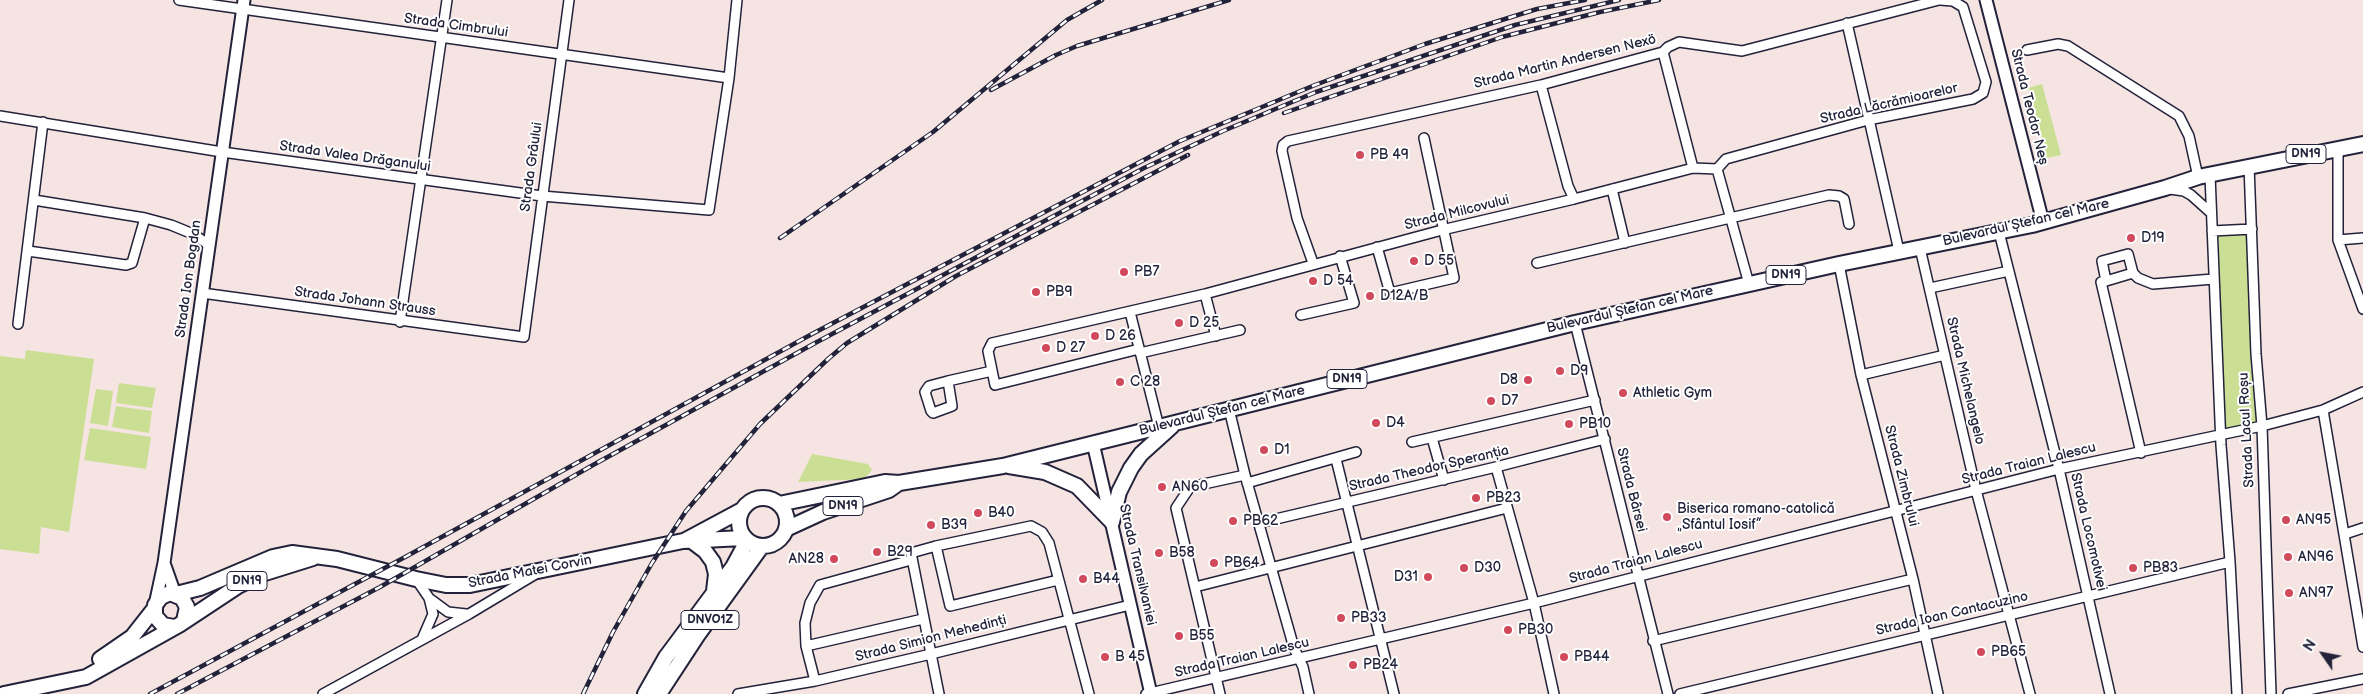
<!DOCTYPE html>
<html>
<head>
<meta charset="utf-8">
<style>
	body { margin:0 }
	#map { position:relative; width:2363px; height:694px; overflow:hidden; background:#f5e4e1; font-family:"Balsamiq Sans",sans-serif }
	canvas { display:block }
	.north { position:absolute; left:2298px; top:629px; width:50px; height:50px; -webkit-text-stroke:4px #fff; paint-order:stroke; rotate:303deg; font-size:14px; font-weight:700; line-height:20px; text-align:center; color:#22223b }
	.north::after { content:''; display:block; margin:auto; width:18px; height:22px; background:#22223b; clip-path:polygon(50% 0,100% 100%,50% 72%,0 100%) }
</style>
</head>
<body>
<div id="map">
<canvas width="2363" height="694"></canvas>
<div class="north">N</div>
</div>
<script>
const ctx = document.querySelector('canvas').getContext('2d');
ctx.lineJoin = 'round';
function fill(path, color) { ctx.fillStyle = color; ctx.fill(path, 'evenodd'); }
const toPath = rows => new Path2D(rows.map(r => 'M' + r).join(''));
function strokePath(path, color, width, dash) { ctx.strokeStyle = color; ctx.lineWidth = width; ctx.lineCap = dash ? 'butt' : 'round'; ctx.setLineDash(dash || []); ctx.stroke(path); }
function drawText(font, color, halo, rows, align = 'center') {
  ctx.font = font + ' "Balsamiq Sans",sans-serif'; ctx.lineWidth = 4; ctx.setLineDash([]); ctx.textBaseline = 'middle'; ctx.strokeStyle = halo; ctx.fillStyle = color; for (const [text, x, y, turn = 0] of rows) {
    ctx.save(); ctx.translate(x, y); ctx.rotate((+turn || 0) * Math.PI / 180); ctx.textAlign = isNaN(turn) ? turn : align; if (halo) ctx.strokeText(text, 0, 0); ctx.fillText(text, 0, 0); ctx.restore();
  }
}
fill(toPath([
	[2042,84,2061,155,2047,158,2028,88],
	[2252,229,2262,426,2221,436,2212,231],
	[26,350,94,359,69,532,41,527,39,554,0,549,0,356,25,359],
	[119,383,156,388,152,408,116,403],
	[96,389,113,391,108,426,90,423],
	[116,406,152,411,149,433,112,427],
	[90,428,151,437,146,469,84,460],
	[812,454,868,464,872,470,864,479,798,482]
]), '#cbdf94');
const street = toPath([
	[179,0,729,78],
	[1847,23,1899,251],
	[2027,50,2058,44,2068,46,2179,116,2189,136,2198,177],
	[1663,52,1693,168],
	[1541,85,1568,186,1574,199],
	[0,116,222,152,542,196,709,210,729,78,737,0],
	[2338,148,2338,240,2363,309],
	[2249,165,2256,354,2262,426,2271,694],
	[1717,169,1726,159,1868,120,1973,99,1983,93,1986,82,1963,7,1953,1,1940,0],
	[1717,169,1749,284],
	[2210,175,2221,445,2230,562,2237,694],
	[1612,189,1625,243],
	[2170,189,2184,191,2191,195,2210,212],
	[34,200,145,218,171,225,193,234,209,245],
	[2212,231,2252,229],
	[1999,232,2059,469,2110,694],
	[2338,240,2363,238],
	[1377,247,1390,293,1454,278,1424,138],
	[1920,248,1976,490,2030,694],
	[28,251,126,265,132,263,145,218],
	[1313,263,1297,218,1282,151,1283,145,1288,141,1541,85,1663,52,1668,47,1679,42,1742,51,1939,0],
	[1537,263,1829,195,1839,196,1844,199,1849,224],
	[1839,264,1861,375,1913,579,1938,694],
	[2106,281,2133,273],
	[1930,288,2009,271],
	[202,293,524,337,569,0],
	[1205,294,1216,336],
	[1130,312,1159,427],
	[1301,315,1354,303,1340,256],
	[400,322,447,0],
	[1575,323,1668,694],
	[18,324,43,122],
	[1139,349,995,385,988,351,992,343,1205,294,1442,230,1574,199,1693,168,1717,169],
	[1140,353,1240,330],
	[1861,375,1945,355],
	[948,381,952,406,933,413,931,411,925,392,929,386,948,381,992,371],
	[1229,409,1245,475,1294,648,1303,667,1309,694],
	[2323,410,2363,647],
	[1432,438,1444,480],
	[1412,442,1595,400],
	[2141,453,2101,282,2106,281,2102,261,2128,254,2133,273,2138,278,2153,284,2213,279],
	[1336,459,1394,694],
	[1496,467,1534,603,1554,694],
	[1247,483,1356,452],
	[1259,523,1496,467,1605,439],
	[2345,534,2363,528],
	[936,546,950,606,1058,580],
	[416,579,429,598,433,614,423,637],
	[1195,587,1507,508],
	[429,598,448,612,466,614],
	[1653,641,1913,579],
	[806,646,923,619],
	[815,681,806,646,805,623,810,603,820,585,911,560],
	[323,694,469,614,534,575],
	[738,694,815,681,931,654,1130,605],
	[939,694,911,553,936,546,1031,526,1042,532,1049,543,1089,694],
	[1146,694,1534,603,2059,469,2262,426,2323,410,2363,392],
	[1220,694,1176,508,1190,487,1245,475],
	[1680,694,2230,562],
	[2288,694,2363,679]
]);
const secondary = toPath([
	[1986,0,2043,222],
	[1093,443,1151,694],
	[164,563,175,594],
	[155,605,164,563,244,0]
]);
const primary = toPath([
	[1009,466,1045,472,1077,486,1112,522],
	'739 522a24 24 0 1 1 48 0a24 24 0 1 1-48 0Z',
	[779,504,885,482,899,483,1003,466,1575,323,1839,264,2032,225,2165,188,2198,177,2363,144],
	[1112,522,1119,492,1131,468,1141,454,1172,426],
	[786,529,823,512,889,490,899,483],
	[686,540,742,510],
	[693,542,705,551,713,562,716,574,714,591],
	[176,594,200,588,273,557,292,553,337,559,416,579,446,585,470,585,683,541,743,538],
	[174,627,163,625,155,616,155,605,161,597,170,593,182,598,187,607,184,621],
	[100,659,132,637,154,609],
	[4,694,86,677,179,625,238,586,265,573,313,558],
	[645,694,666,657,733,567,747,541],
	[659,694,697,636,762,546]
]);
strokePath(street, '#22223b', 12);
strokePath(secondary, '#22223b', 15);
strokePath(primary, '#22223b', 18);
strokePath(street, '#fff', 9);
strokePath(secondary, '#fff', 11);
strokePath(primary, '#fff', 14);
const rail = toPath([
	[991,90,1056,55,1077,46,1229,0],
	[1284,113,1502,37,1600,12,1659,0],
	[780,238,933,132,1067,20,1102,0],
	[150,694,407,556,812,334,1180,141,1315,85,1425,44,1537,9,1585,0],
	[177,694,380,587,593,465,817,342,1144,168,1223,131,1316,92,1515,25,1619,0],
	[583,694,613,632,652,563,686,511,760,424,828,359,847,343,956,276,1188,155]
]);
strokePath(rail, '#22223b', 4.5);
strokePath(rail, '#fff', 2.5, [8]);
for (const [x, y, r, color] of [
	[1360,155,5,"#d1495b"],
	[2131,238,5,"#d1495b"],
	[1414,261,5,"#d1495b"],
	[1124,272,5,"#d1495b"],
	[1313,281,5,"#d1495b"],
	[1036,292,5,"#d1495b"],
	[1370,296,5,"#d1495b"],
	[1179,323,5,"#d1495b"],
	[1095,336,5,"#d1495b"],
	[1046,348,5,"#d1495b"],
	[1560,371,5,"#d1495b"],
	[1528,380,5,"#d1495b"],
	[1120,382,5,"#d1495b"],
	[1623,393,5,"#d1495b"],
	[1491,401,5,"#d1495b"],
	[1376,423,5,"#d1495b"],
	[1569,424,5,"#d1495b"],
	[1264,450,5,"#d1495b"],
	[1162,487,5,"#d1495b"],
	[1476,498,5,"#d1495b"],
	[978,513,5,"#d1495b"],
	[1667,517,5,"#d1495b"],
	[2286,520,5,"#d1495b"],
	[1233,521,5,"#d1495b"],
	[931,525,5,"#d1495b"],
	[877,552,5,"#d1495b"],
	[1159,553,5,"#d1495b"],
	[2288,557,5,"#d1495b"],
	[834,559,5,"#d1495b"],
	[1214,563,5,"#d1495b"],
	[1464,568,5,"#d1495b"],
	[2133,568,5,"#d1495b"],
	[1428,577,5,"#d1495b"],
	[1083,579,5,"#d1495b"],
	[2289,593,5,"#d1495b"],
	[1341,618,5,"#d1495b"],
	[1508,630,5,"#d1495b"],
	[1179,636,5,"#d1495b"],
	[1981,652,5,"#d1495b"],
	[1105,657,5,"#d1495b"],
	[1564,657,5,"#d1495b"],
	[1353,665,5,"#d1495b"]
]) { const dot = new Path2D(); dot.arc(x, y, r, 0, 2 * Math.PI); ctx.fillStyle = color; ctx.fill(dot); strokePath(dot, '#fff', 2); }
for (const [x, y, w] of [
	[2306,154,40],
	[1786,275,40],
	[1347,379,40],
	[843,506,40],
	[247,581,40],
	[710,620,58]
]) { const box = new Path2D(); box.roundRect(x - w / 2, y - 9.5, w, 19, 4); ctx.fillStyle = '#fff'; ctx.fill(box); strokePath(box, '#22223b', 1); }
drawText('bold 12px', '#22223b', null, [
	["DN19",2306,154],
	["DN19",1786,275],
	["DN19",1347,379],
	["DN19",843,506],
	["DN19",247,581],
	["DNVO1Z",710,620]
]);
drawText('14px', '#22223b', '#fff', [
	["Strada Cimbrului",456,26,8],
	["Strada Martin Andersen Nexö",1565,62,-14],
	["Strada Lăcrămioarelor",1889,104,-13],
	["Strada Teodor Neș",2029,107,76],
	["Strada Valea Drăganului",355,157,8],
	["Strada Grâului",532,167,-82],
	["Strada Milcovului",1457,213,-14],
	["Bulevardul Ștefan cel Mare",2026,223,-13],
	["Strada Ion Bogdan",189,279,-82],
	["Strada Johann Strauss",365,302,8],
	["Bulevardul Ștefan cel Mare",1630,310,-13],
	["Strada Michelangelo",1965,381,77],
	["Bulevardul Ștefan cel Mare",1222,411,-14],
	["Strada Lacul Roșu",2247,430,-93],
	["Strada Traian Lalescu",2029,464,-14],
	["Strada Theodor Speranția",1429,469,-13],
	["Strada Zimbrului",1901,476,76],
	["Strada Bârsei",1631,490,76],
	["Strada Locomotivei",2088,532,77],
	["Strada Traian Lalescu",1636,562,-15],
	["Strada Transilvaniei",1137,565,77],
	["Strada Matei Corvin",530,572,-11],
	["Strada Ioan Cantacuzino",1952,614,-13],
	["Strada Simion Mehedinți",931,639,-14],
	["Strada Traian Lalescu",1242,658,-13]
]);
drawText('14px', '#22223b', '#fff', [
	["PB 49",1370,155],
	["D19",2141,238],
	["D 55",1424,261],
	["PB7",1134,272],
	["D 54",1323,281],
	["PB9",1046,292],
	["D12A/B",1380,296],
	["D 25",1189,323],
	["D 26",1105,336],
	["D 27",1056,348],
	["D9",1570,371],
	["D8",1518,380,"right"],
	["C 28",1130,382],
	["Athletic Gym",1633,393],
	["D7",1501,401],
	["D4",1386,423],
	["PB10",1579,424],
	["D1",1274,450],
	["AN60",1172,487],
	["PB23",1486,498],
	["Biserica romano-catolică",1677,509],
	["„Sfântul Iosif”",1677,525],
	["B40",988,513],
	["AN95",2296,520],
	["PB62",1243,521],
	["B39",941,525],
	["B29",887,552],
	["B58",1169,553],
	["AN96",2298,557],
	["AN28",824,559,"right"],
	["PB64",1224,563],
	["D30",1474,568],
	["PB83",2143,568],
	["D31",1418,577,"right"],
	["B44",1093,579],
	["AN97",2299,593],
	["PB33",1351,618],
	["PB30",1518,630],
	["B55",1189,636],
	["PB65",1991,652],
	["B 45",1115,657],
	["PB44",1574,657],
	["PB24",1363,665]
], 'left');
</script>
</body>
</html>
